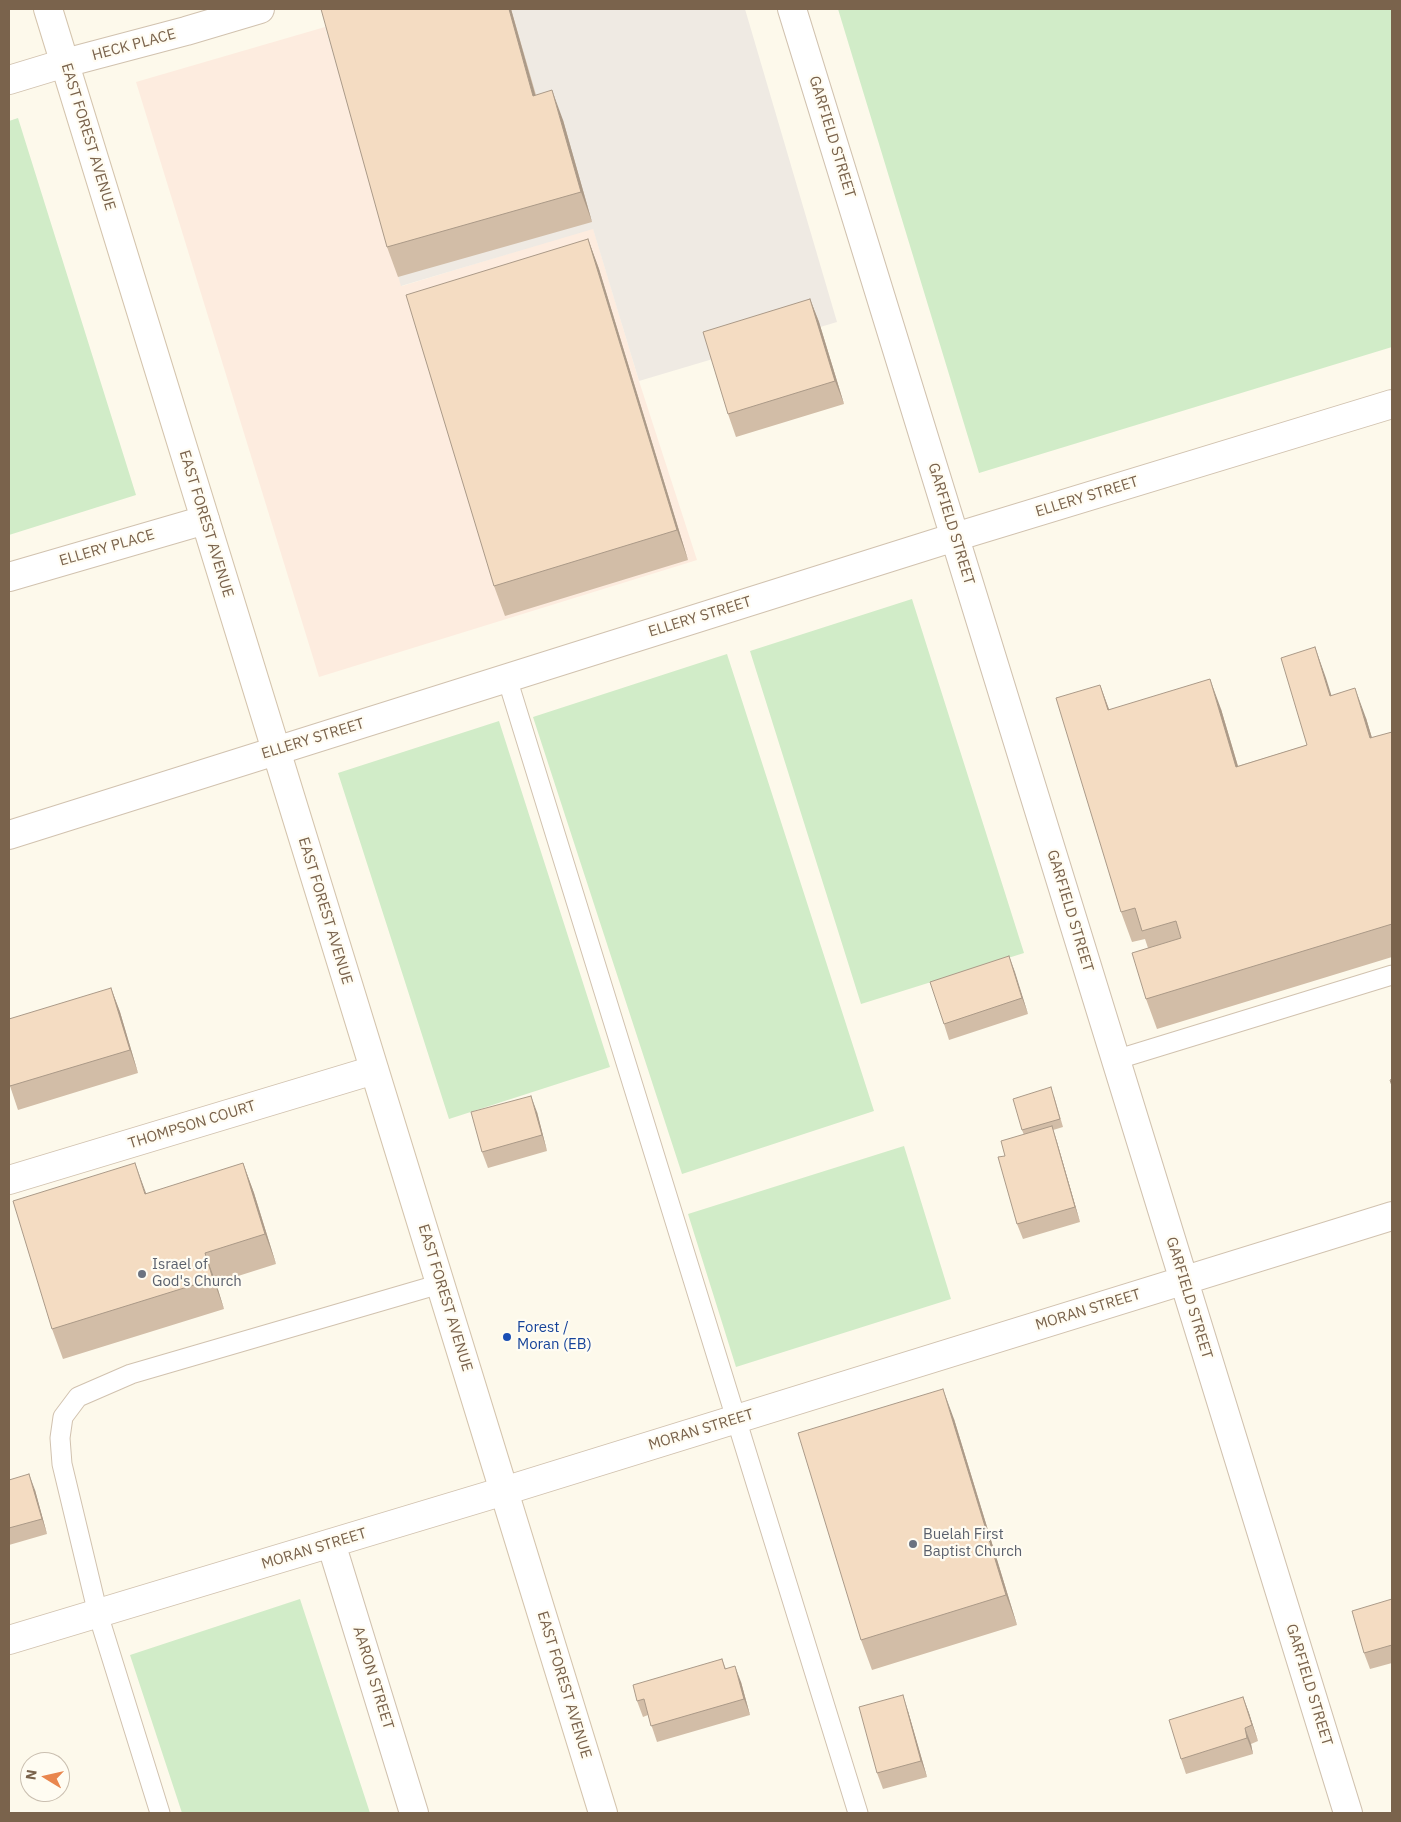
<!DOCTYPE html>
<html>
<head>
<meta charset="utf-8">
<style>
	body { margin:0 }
	#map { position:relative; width:1401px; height:1822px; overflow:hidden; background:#fdf9eb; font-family:"IBM Plex Sans",sans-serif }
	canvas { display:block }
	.frame { position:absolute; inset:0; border:10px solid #7a634c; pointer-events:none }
	.north { position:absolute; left:20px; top:1752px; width:50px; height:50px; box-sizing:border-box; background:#fffcf2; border:1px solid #cabfb0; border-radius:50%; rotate:279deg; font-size:14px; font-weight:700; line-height:20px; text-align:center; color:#7a634c }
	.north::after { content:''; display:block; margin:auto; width:18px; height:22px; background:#e9864e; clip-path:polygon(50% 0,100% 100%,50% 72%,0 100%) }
</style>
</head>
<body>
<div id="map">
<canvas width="1401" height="1822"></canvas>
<div class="frame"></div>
<div class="north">N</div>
</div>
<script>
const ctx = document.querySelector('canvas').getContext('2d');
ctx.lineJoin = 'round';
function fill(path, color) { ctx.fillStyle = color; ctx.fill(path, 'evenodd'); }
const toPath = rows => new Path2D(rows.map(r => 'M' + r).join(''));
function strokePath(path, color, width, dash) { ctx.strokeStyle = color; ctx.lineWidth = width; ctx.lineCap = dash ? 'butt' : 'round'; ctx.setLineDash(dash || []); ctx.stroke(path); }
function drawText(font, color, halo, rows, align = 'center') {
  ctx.font = font + ' "IBM Plex Sans",sans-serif'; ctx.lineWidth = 4.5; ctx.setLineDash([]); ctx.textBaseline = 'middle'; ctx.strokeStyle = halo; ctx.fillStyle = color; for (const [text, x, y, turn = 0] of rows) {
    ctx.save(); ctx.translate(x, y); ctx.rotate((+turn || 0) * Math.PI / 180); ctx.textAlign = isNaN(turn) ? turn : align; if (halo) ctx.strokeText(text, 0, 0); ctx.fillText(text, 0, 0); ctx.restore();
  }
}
fill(toPath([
	[325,27,402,286,593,228,639,381,697,560,319,677,136,82]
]), '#fdecdf');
fill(toPath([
	[387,9,745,9,837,322,639,381,593,229,401,286,325,27]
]), '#efeae3');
fill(toPath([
	[838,9,1392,9,1392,347,979,473],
	[18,118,136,495,9,535,9,121],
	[912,599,1024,953,861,1004,750,651],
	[727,654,874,1111,682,1174,533,717],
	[499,721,610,1067,449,1119,338,773],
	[904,1146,951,1299,736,1367,688,1214],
	[300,1599,370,1813,182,1813,130,1655]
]), '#d1ecc8');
const service = toPath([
	[507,678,858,1813],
	[1115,1060,1392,975],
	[160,1813,98,1614,62,1464,60,1438,63,1417,78,1397,131,1374,440,1284]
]);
const minor = toPath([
	[792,9,1348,1813],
	[9,80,65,63,186,31,260,9],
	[9,577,205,520],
	[9,835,955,537,1392,404],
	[9,1180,374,1070],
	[331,1543,414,1813],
	[9,1640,504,1491,1392,1216]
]);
const secondary = toPath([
	[48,9,603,1813]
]);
strokePath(service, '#d1c2af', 21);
strokePath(minor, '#d1c2af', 30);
strokePath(secondary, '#d4c4ad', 30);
strokePath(service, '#fff', 19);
strokePath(minor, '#fff', 28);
strokePath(secondary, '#fff', 28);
fill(toPath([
	[511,9,536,95,563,120,592,222,398,277,387,247],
	[588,239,599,269,688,560,505,616,494,586],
	[810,299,819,322,844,404,736,437,728,414],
	[1315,647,1331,696,1366,718,1372,738,1392,732,1392,957,1157,1029,1146,999,1148,948,1145,939,1132,942,1121,912,1100,685,1109,709,1221,709,1238,766,1307,745],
	[1009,956,1028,1014,949,1040,944,1024],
	[111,988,120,1012,138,1073,18,1110,9,1083],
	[1054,1096,1063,1127,1053,1130,1057,1142,1080,1222,1023,1239,1017,1224,1005,1156,1024,1135,1022,1130],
	[537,1112,547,1151,488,1168,482,1152],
	[243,1163,254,1193,276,1264,216,1283,224,1309,63,1359,52,1329],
	[954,1419,1017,1625,872,1670,861,1640],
	[9,1480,35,1490,47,1534,9,1545],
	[1392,1599,1392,1663,1370,1669,1364,1653],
	[722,1659,726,1669,741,1682,750,1715,657,1742,648,1715,643,1717,637,1701],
	[1243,1697,1249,1713,1258,1741,1251,1744,1253,1754,1186,1774,1181,1759],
	[908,1711,927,1777,883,1789,877,1773]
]), '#d2bda7');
fill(toPath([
	[509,9,511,9,544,126,533,96],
	[552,90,563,120,592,222,581,192],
	[588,239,599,269,688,560,677,530],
	[810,299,819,322,844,404,835,381],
	[1315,647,1326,678,1341,726,1330,696],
	[1210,679,1221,709,1247,797,1236,767],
	[1100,685,1111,715,1108,710],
	[1355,688,1366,718,1381,768,1370,738],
	[1009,956,1015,972,1028,1014,1022,998],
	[111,988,120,1012,138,1073,130,1050],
	[531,1096,537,1112,547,1151,542,1135],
	[1052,1126,1057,1142,1080,1222,1075,1207],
	[135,1163,146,1193,156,1224,145,1194],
	[243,1163,254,1193,276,1264,265,1234],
	[205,1253,216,1283,224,1309,213,1279],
	[943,1389,954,1419,1017,1625,1006,1595],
	[29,1474,35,1490,47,1534,42,1519],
	[735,1666,741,1682,750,1715,744,1699],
	[903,1695,908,1711,927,1777,921,1761],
	[1243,1697,1249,1713,1258,1741,1252,1725],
	[1245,1728,1251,1744,1253,1754,1247,1738]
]), '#ab9a88');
const building = toPath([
	[321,9,509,9,533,96,552,90,581,192,387,247,321,9],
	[588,239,677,530,494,586,406,295,588,239],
	[810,299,835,381,728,414,703,332,810,299],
	[1315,647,1330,696,1355,688,1370,738,1392,732,1392,924,1146,999,1132,953,1181,938,1176,921,1142,931,1135,908,1121,912,1056,698,1100,685,1108,710,1210,679,1236,767,1307,745,1281,658,1315,647],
	[1009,956,1022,998,944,1024,930,982,1009,956],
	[111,988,130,1050,10,1086,9,1083,9,1019,111,988],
	[1392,1079,1392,1086,1390,1080,1392,1079],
	[1051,1087,1060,1119,1022,1130,1013,1099,1051,1087],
	[531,1096,542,1135,482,1152,471,1112,531,1096],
	[1052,1126,1075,1207,1017,1224,998,1157,1005,1156,1001,1141,1052,1126],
	[135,1163,145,1194,243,1163,265,1234,205,1253,213,1279,52,1329,13,1201,135,1163],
	[943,1389,1006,1595,861,1640,798,1433,943,1389],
	[29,1474,42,1519,9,1528,9,1480,29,1474],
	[1392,1599,1392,1645,1364,1653,1352,1611,1392,1599],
	[722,1659,725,1669,735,1666,744,1699,651,1726,644,1699,637,1701,633,1685,722,1659],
	[903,1695,921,1761,877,1773,859,1707,903,1695],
	[1243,1697,1252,1725,1245,1728,1247,1738,1181,1759,1169,1720,1243,1697]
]);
fill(building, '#f4dcc2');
strokePath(building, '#ab9a88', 1);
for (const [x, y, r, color] of [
	[142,1274,5,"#6b7280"],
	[507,1337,5,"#1a4fb4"],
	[913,1544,5,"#6b7280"]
]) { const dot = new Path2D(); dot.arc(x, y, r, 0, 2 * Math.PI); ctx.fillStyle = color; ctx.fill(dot); strokePath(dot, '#fffcf2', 2); }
drawText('15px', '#7a634c', '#fffcf2', [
	["HECK PLACE",134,45,-15],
	["EAST FOREST AVENUE",88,137,73],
	["GARFIELD STREET",832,137,73],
	["ELLERY STREET",1087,497,-17],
	["EAST FOREST AVENUE",206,524,73],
	["GARFIELD STREET",951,524,73],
	["ELLERY PLACE",107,548,-16],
	["ELLERY STREET",700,617,-17],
	["ELLERY STREET",313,739,-17],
	["EAST FOREST AVENUE",325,911,73],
	["GARFIELD STREET",1070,911,73],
	["THOMPSON COURT",192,1125,-17],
	["EAST FOREST AVENUE",445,1298,73],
	["GARFIELD STREET",1189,1298,73],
	["MORAN STREET",1088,1310,-17],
	["MORAN STREET",701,1430,-17],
	["MORAN STREET",314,1549,-17],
	["AARON STREET",373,1678,73],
	["EAST FOREST AVENUE",564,1685,73],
	["GARFIELD STREET",1309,1685,73]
]);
drawText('15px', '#5b616d', '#fffcf2', [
	["Israel of",152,1265],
	["God's Church",152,1282],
	["Buelah First",923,1535],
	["Baptist Church",923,1552]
], 'left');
drawText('15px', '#164399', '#fffcf2', [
	["Forest /",517,1328],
	["Moran (EB)",517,1345]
], 'left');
</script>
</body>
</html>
